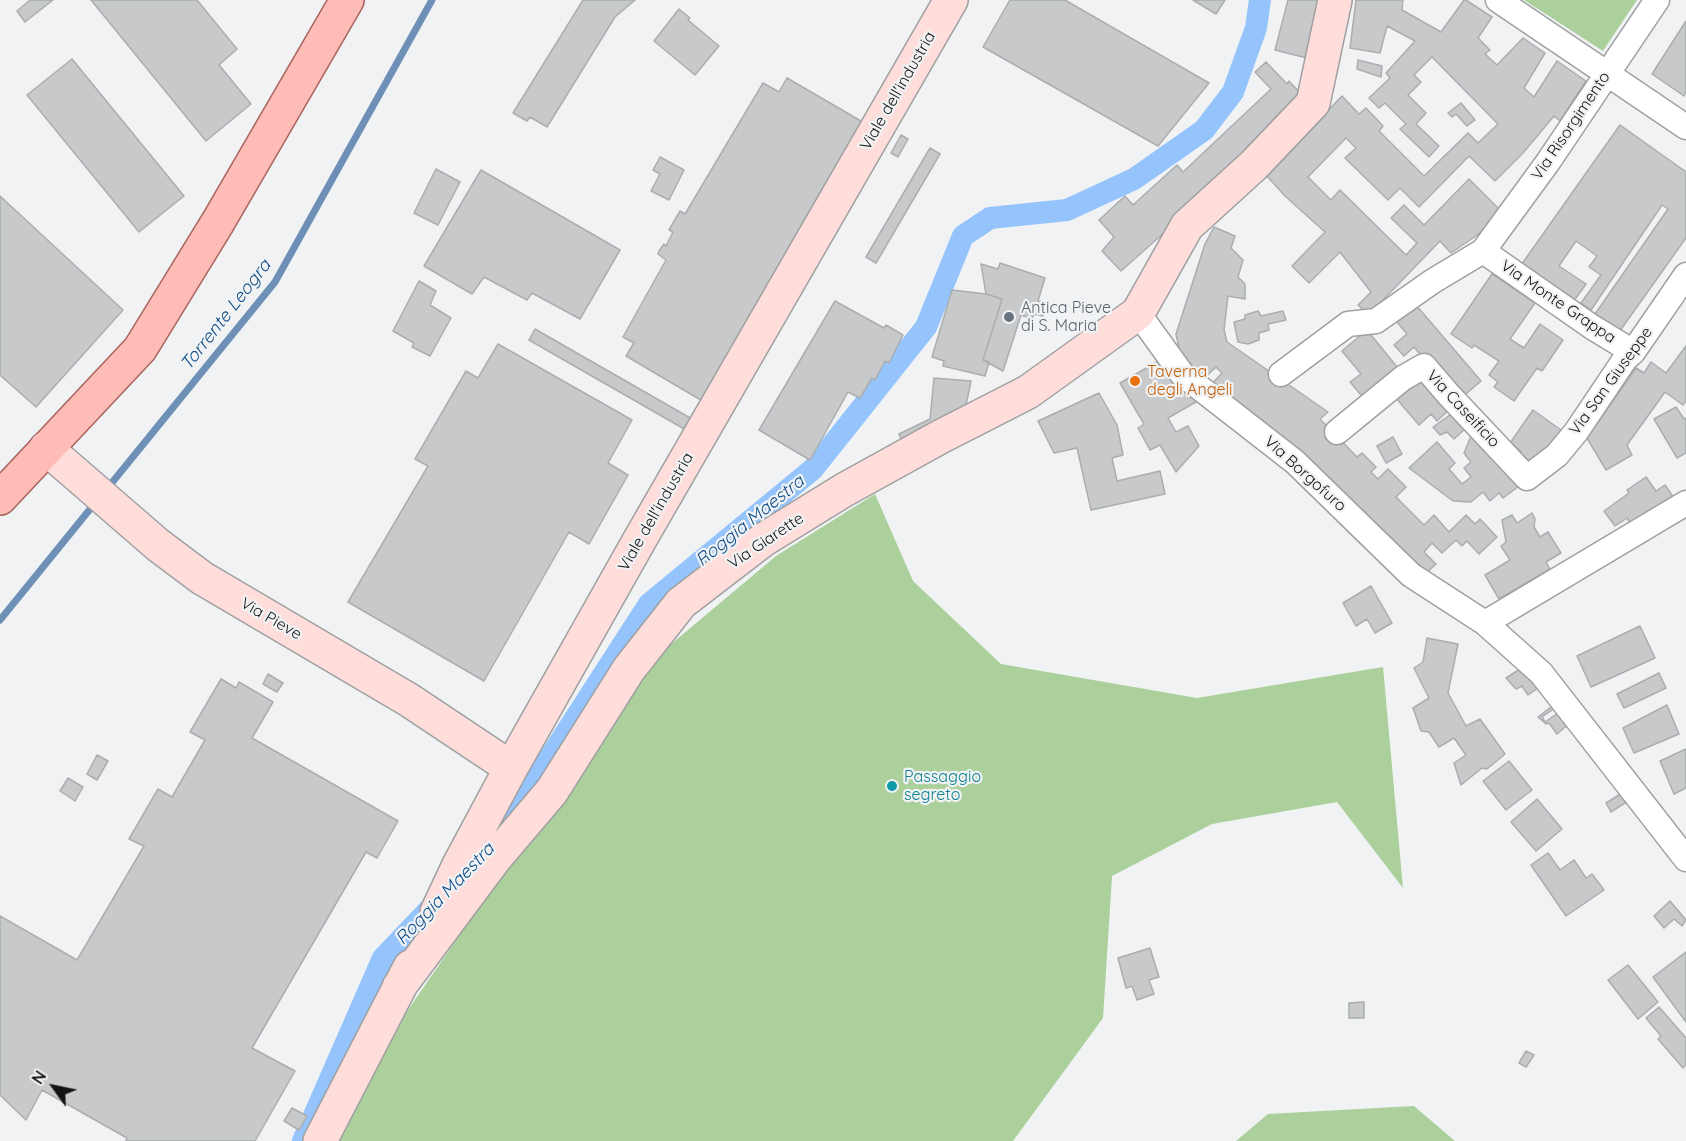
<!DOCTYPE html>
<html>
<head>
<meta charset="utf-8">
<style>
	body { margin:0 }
	#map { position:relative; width:1686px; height:1141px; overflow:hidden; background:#f0f2f4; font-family:Quicksand,sans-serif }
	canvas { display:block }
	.north { position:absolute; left:24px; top:1057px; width:60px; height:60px; -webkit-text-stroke:4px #f0f2f4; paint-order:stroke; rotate:303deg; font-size:16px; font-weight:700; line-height:24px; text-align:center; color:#141415 }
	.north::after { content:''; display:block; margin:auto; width:21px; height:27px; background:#141415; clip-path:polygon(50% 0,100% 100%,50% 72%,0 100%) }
</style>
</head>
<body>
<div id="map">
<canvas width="1686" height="1141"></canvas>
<div class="north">N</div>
</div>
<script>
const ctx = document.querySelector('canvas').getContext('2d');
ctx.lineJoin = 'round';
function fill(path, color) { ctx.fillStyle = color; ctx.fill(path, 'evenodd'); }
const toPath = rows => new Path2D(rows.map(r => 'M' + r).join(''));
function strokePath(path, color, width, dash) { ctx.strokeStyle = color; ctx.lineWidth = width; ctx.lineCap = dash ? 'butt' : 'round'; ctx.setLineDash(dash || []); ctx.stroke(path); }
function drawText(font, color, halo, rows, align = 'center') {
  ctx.font = font + ' Quicksand,sans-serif'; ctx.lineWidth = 4.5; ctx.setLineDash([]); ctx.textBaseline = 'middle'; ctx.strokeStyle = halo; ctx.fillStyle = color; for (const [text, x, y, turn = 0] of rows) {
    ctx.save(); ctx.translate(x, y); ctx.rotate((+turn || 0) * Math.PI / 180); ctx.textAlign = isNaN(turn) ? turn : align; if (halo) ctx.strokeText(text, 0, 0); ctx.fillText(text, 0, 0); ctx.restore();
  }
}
fill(toPath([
	[1524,0,1637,0,1603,51],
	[875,494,913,581,1001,664,1197,698,1383,667,1403,888,1337,802,1212,824,1112,876,1103,1018,1013,1141,336,1141,368,1068,645,666,776,556],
	[1414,1106,1455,1141,1236,1141,1268,1114]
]), '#abd09c');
strokePath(toPath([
	[106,490,275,282,432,0],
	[0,620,95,503]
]), '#6e8fb6', 7);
strokePath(toPath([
	[505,827,649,604,813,469,926,327,963,236,990,218,1067,210,1134,179,1204,130,1233,92,1256,28,1260,0],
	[303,1141,383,958,443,895]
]), '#94c4fb', 22);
const building = toPath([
	[30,0,53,0,25,22,17,11,30,0],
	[91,0,197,0,237,49,219,65,251,104,206,141,91,0],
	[583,0,635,0,615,17,547,127,530,117,527,121,513,113,583,0],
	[1010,0,1065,0,1209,83,1158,146,983,47,1010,0],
	[1193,0,1225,0,1216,14,1193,0],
	[1288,0,1322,0,1307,58,1275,50,1288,0],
	[1356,0,1403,0,1402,10,1441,32,1464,0,1466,0,1492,17,1478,38,1490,50,1485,54,1497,65,1523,38,1545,53,1524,88,1534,97,1557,61,1586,81,1560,121,1554,116,1523,153,1495,181,1469,156,1419,207,1400,188,1388,200,1345,158,1356,148,1346,138,1308,177,1331,200,1340,190,1406,255,1417,243,1391,218,1404,205,1424,225,1469,179,1500,210,1486,229,1451,253,1440,241,1383,300,1390,307,1368,314,1358,305,1371,292,1340,252,1309,283,1292,266,1325,232,1285,196,1266,175,1342,96,1359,114,1366,108,1383,126,1379,131,1424,176,1468,133,1478,143,1498,124,1432,57,1414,75,1421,82,1408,95,1426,113,1416,124,1439,146,1429,157,1400,129,1406,124,1385,103,1379,108,1369,98,1390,78,1386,73,1415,41,1387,26,1380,53,1350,48,1356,0],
	[679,9,690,18,688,20,719,46,695,75,654,41,679,9],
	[1686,21,1686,92,1684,96,1652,74,1686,21],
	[72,59,184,196,139,232,27,95,72,59],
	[1358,60,1382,66,1381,77,1357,69,1358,60],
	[1266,62,1287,84,1289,81,1304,97,1193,207,1121,271,1102,251,1114,237,1099,220,1125,196,1133,205,1177,165,1183,172,1271,89,1255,72,1266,62],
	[787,78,873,128,711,406,626,356,634,343,623,337,666,260,658,254,659,251,664,244,666,246,673,232,669,230,680,211,685,214,763,83,779,92,787,78],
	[1461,103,1475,120,1467,126,1456,114,1452,117,1448,113,1461,103],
	[1620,125,1686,172,1686,238,1617,335,1593,317,1668,209,1662,205,1591,310,1581,303,1601,275,1589,267,1597,256,1576,241,1559,266,1586,284,1571,305,1519,268,1620,125],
	[901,135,908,139,898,157,891,153,901,135],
	[930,148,940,154,876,263,866,257,930,148],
	[660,157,684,170,669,200,651,191,660,174,653,170,660,157],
	[436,169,460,182,438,225,414,213,436,169],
	[481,170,620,250,580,319,532,293,527,300,484,277,472,294,424,266,481,170],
	[0,196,123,310,36,407,0,375,0,196],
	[1214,227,1235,236,1231,248,1243,260,1238,277,1245,284,1245,299,1228,296,1224,330,1227,342,1328,412,1320,419,1357,457,1362,453,1376,467,1371,472,1378,479,1388,469,1406,487,1396,497,1424,525,1434,515,1449,532,1466,515,1475,524,1480,519,1497,537,1479,554,1467,541,1462,546,1456,540,1442,553,1432,543,1424,552,1436,564,1423,576,1305,458,1248,410,1209,387,1222,373,1216,367,1199,383,1183,366,1176,334,1205,244,1214,227],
	[1000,263,1045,278,1038,301,1046,302,1043,316,1034,314,1032,319,1021,315,1003,371,983,360,1002,299,986,294,981,264,998,269,1000,263],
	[1492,274,1535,303,1510,339,1524,348,1540,324,1563,340,1542,371,1537,368,1514,401,1494,387,1498,382,1489,375,1499,361,1474,345,1472,348,1451,334,1492,274],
	[419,281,436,291,430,305,451,318,430,356,412,347,414,343,393,331,419,281],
	[952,290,986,294,1002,299,983,360,989,362,985,376,943,366,944,361,932,357,952,290],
	[835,301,884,328,886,325,903,335,889,363,885,361,875,380,872,378,860,398,848,392,810,460,759,430,835,301],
	[1416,305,1481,381,1459,400,1414,347,1404,356,1394,345,1407,334,1397,322,1416,305],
	[1258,311,1261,316,1283,311,1286,320,1268,324,1269,330,1259,333,1259,340,1248,344,1238,342,1234,322,1245,319,1245,315,1258,311],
	[535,329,692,419,686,430,529,340,535,329],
	[1367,330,1402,373,1366,401,1350,382,1361,374,1342,351,1367,330],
	[498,344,632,420,608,463,628,475,589,544,569,532,484,681,348,602,428,466,415,459,466,371,478,378,498,344],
	[1686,346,1686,401,1683,405,1665,392,1627,445,1632,455,1606,470,1587,438,1636,368,1644,373,1651,362,1666,373,1686,346],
	[1166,357,1203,398,1168,418,1176,432,1188,426,1199,446,1176,472,1160,445,1150,450,1138,428,1144,424,1120,383,1166,357],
	[1431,375,1451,408,1437,421,1431,414,1419,425,1395,397,1431,375],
	[934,378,971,381,963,420,906,450,899,434,930,419,934,378],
	[1099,393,1117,425,1123,455,1112,458,1117,481,1160,471,1165,494,1091,510,1077,448,1054,453,1038,421,1099,393],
	[1676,407,1684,419,1686,418,1686,453,1677,458,1654,419,1676,407],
	[1533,410,1561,430,1534,469,1517,457,1521,451,1510,443,1533,410],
	[1454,412,1467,427,1454,439,1447,432,1440,435,1433,427,1454,412],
	[1473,431,1519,486,1503,498,1499,493,1490,501,1483,492,1471,502,1453,501,1409,468,1437,442,1455,463,1449,469,1462,484,1471,477,1464,468,1471,462,1464,453,1473,431],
	[1393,437,1402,454,1386,463,1377,446,1393,437],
	[1646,477,1656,491,1665,485,1676,501,1635,530,1627,518,1615,526,1604,511,1629,493,1627,490,1646,477],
	[1532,513,1535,519,1534,527,1540,537,1548,532,1561,553,1546,562,1550,569,1499,599,1485,575,1510,560,1501,546,1506,542,1502,520,1512,515,1517,523,1532,513],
	[1371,586,1392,623,1375,633,1367,619,1356,626,1343,603,1371,586],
	[1640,626,1655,658,1591,687,1577,656,1640,626],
	[1427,638,1458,644,1448,693,1466,726,1480,719,1505,754,1487,769,1482,768,1461,785,1454,763,1466,755,1454,738,1439,747,1429,732,1421,731,1413,708,1429,698,1414,668,1423,662,1427,638],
	[1523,667,1538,688,1528,695,1522,686,1516,689,1506,678,1523,667],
	[1659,673,1666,688,1624,708,1617,694,1659,673],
	[268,674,283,683,277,692,263,684,268,674],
	[221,679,236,688,239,682,273,702,252,738,398,821,377,858,366,852,252,1048,295,1071,255,1141,126,1141,127,1138,42,1090,26,1120,0,1095,0,916,77,960,144,846,129,839,158,789,172,797,205,740,190,732,221,679],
	[1555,704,1571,722,1557,734,1549,723,1546,724,1538,717,1555,704],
	[1667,705,1679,734,1634,753,1623,728,1667,705],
	[1555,708,1558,713,1545,722,1542,717,1555,708],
	[1686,749,1686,788,1674,794,1660,761,1686,749],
	[97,755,108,761,97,780,87,774,97,755],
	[1509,761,1532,790,1506,810,1483,781,1509,761],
	[68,778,83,787,75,801,60,791,68,778],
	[1622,793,1628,801,1611,812,1606,803,1622,793],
	[1537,799,1562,829,1536,851,1511,822,1537,799],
	[1548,853,1560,870,1574,860,1586,878,1592,874,1604,890,1566,916,1531,865,1548,853],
	[1670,901,1686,920,1682,926,1674,919,1664,928,1654,916,1670,901],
	[1150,948,1159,977,1149,980,1154,994,1137,1000,1132,986,1126,988,1118,958,1150,948],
	[1686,952,1686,1022,1653,977,1686,952],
	[1628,965,1658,1002,1638,1019,1608,980,1628,965],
	[1364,1002,1364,1018,1349,1018,1349,1003,1364,1002],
	[1659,1007,1686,1038,1686,1065,1683,1068,1658,1039,1661,1036,1646,1018,1659,1007],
	[1526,1051,1534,1055,1526,1067,1519,1063,1526,1051],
	[292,1108,307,1116,299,1130,284,1121,292,1108]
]);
fill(building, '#c7c9cb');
strokePath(building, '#abadaf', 1.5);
const street = toPath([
	[1498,0,1686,127],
	[1483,251,1592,327,1633,352],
	[1138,313,1182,374,1295,462,1411,575,1485,623,1541,673,1686,859],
	[1281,374,1348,324,1376,321,1433,281,1483,251,1548,162,1657,0],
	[1337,432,1403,378,1424,366,1448,394,1527,478,1557,455,1576,432,1625,359,1633,352,1686,275],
	[1485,623,1686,503]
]);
const secondary = toPath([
	[46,448,158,545,202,578,409,700,511,768],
	[437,912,459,865,511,768,639,541,951,0],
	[399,987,496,857,552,791,629,669,681,603,763,540,844,490,940,437,1028,392,1138,313,1187,226,1254,165,1313,103,1335,0],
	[320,1141,410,967]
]);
const primary = toPath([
	[0,498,140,349,218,222,347,0]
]);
strokePath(street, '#9fa0a2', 27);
strokePath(secondary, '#9fa0a2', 36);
strokePath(primary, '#aa645e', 36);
strokePath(street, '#fff', 24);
strokePath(secondary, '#feddda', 33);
strokePath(primary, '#fdbcb6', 33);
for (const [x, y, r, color] of [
	[1009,317,6,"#6b7280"],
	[1135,381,6,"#e8710a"],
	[892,786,6,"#0f9aa8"]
]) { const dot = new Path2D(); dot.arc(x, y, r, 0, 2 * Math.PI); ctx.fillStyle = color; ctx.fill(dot); strokePath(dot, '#f0f2f4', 2); }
drawText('16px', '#141415', '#f0f2f4', [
	["Viale dell'industria",898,91,-60],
	["Via Risorgimento",1571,126,-56],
	["Via Monte Grappa",1558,302,34],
	["Via San Giuseppe",1611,381,-54],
	["Via Caseificio",1463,409,47],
	["Via Borgofuro",1305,474,42],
	["Viale dell'industria",656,512,-60],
	["Via Giarette",766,541,-34],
	["Via Pieve",271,619,30]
]);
drawText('16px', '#5b616d', '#f0f2f4', [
	["Antica Pieve",1021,308],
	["di S. Maria",1021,326]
], 'left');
drawText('16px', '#c56008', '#f0f2f4', [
	["Taverna",1147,372],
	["degli Angeli",1147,390]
], 'left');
drawText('16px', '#0d838f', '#f0f2f4', [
	["Passaggio",904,777],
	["segreto",904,795]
], 'left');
drawText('italic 18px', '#0e4d8a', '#f0f2f4', [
	["Torrente Leogra",226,315,-52],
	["Roggia Maestra",750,521,-39],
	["Roggia Maestra",445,894,-46]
]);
</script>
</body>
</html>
